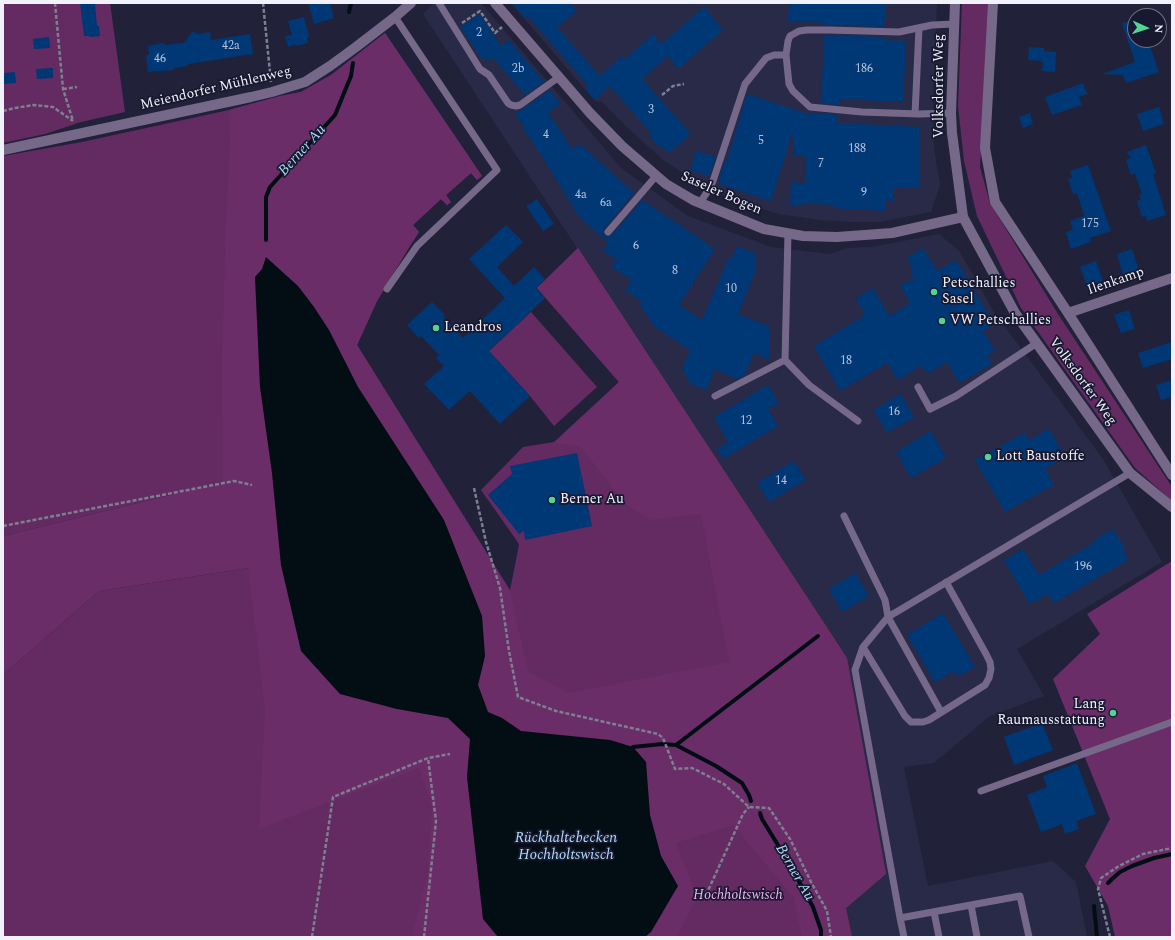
<!DOCTYPE html>
<html>
<head>
<meta charset="utf-8">
<style>
	body { margin:0 }
	#map { position:relative; width:1175px; height:940px; overflow:hidden; background:#21223a; font-family:Spectral,serif }
	canvas { display:block }
	.frame { position:absolute; inset:0; border:4px solid #f1f2fc; pointer-events:none }
	.north { position:absolute; left:1127px; top:8px; width:40px; height:40px; box-sizing:border-box; background:#181930; border:1px solid #6f7082; border-radius:50%; rotate:93deg; font-size:11px; font-weight:700; line-height:16px; text-align:center; color:#f1f2fc }
	.north::after { content:''; display:block; margin:auto; width:14px; height:18px; background:#54d396; clip-path:polygon(50% 0,100% 100%,50% 72%,0 100%) }
</style>
</head>
<body>
<div id="map">
<canvas width="1175" height="940"></canvas>
<div class="frame"></div>
<div class="north">N</div>
</div>
<script>
const ctx = document.querySelector('canvas').getContext('2d');
ctx.lineJoin = 'round';
function fill(path, color) { ctx.fillStyle = color; ctx.fill(path, 'evenodd'); }
const toPath = rows => new Path2D(rows.map(r => 'M' + r).join(''));
function strokePath(path, color, width, dash) { ctx.strokeStyle = color; ctx.lineWidth = width; ctx.lineCap = dash ? 'butt' : 'round'; ctx.setLineDash(dash || []); ctx.stroke(path); }
function drawText(font, color, halo, rows, align = 'center') {
  ctx.font = font + ' Spectral,serif'; ctx.lineWidth = 3.5; ctx.setLineDash([]); ctx.textBaseline = 'middle'; ctx.strokeStyle = halo; ctx.fillStyle = color; for (const [text, x, y, turn = 0] of rows) {
    ctx.save(); ctx.translate(x, y); ctx.rotate((+turn || 0) * Math.PI / 180); ctx.textAlign = isNaN(turn) ? turn : align; if (halo) ctx.strokeText(text, 0, 0); ctx.fillText(text, 0, 0); ctx.restore();
  }
}
fill(toPath([
	[434,3,481,3,621,168,688,216,771,247,830,254,847,248,872,247,939,234,960,252,994,312,1103,459,1162,562,1017,649,1044,696,990,716,934,763,904,767,928,886,1053,861,1076,882,1087,937,852,937,846,908,886,874,847,658,423,14],
	[511,3,937,3,933,97,934,149,940,185,931,212,880,222,854,222,821,220,779,214,740,202,704,187,662,159,630,130,602,102,595,101]
]), '#282a48');
fill(toPath([
	[3,3,110,3,125,112,81,122,45,134,3,143],
	[962,3,989,3,980,167,990,203,1058,314,1172,487,1172,501,1135,468,1021,308,977,216,964,161,958,106],
	[385,33,482,176,477,180,471,173,446,195,451,202,447,205,441,199,413,225,419,232,408,249,377,301,357,345,510,590,519,545,517,541,481,490,523,447,554,442,619,382,537,288,578,248,847,658,886,874,846,908,852,937,3,937,3,675,99,591,248,568,223,482,3,536,3,156,82,142,229,110,280,96,301,92,331,75],
	[531,312,597,387,554,426,530,396,489,351]
]), '#632b62');
fill(toPath([
	[385,33,482,176,477,180,471,173,446,195,451,202,447,205,441,199,413,225,419,232,408,249,377,301,357,345,510,591,528,671,568,693,729,662,701,514,650,520,625,504,581,447,554,443,619,382,537,288,578,248,847,658,886,874,846,908,852,937,802,937,793,897,733,825,676,843,697,897,677,937,645,937,651,932,678,886,661,856,650,815,646,762,633,747,610,740,521,731,502,718,488,712,478,685,485,656,358,387,329,330,314,307,266,257,262,269,255,277,260,387,272,473,281,565,301,651,340,694,397,709,448,718,470,740,467,777,483,919,498,937,412,937,428,872,432,806,419,768,259,829,265,708,248,568,99,591,3,675,3,536,223,482,222,364,226,214,230,142,229,110,280,96,301,92,331,75],
	[1172,561,1172,937,1115,937,1108,906,1085,866,1110,819,1053,679,1100,634,1087,614]
]), '#6a2d68');
fill(toPath([
	[266,257,298,286,314,307,329,330,358,387,444,520,482,616,485,656,478,685,488,712,502,718,521,731,610,740,633,747,646,762,650,815,661,856,678,886,651,932,645,937,498,937,483,919,467,777,470,739,448,718,397,709,340,694,301,651,281,565,272,473,260,387,255,277,262,269]
]), '#030d14');
strokePath(toPath([
	[349,12,351,3],
	[266,240,266,197,270,187,335,115,351,76,353,63],
	[676,745,818,636],
	[633,747,662,744,676,745,716,766,742,783,749,795,751,801],
	[760,813,762,819,789,863,813,907,821,930,821,937],
	[1108,883,1112,879,1120,872,1132,866,1154,858,1172,854],
	[1094,906,1097,937]
]), '#030d14', 4);
fill(toPath([
	[80,3,95,3,97,26,99,26,100,36,89,37,89,36,84,36],
	[308,3,330,3,334,18,314,24],
	[512,3,570,3,577,11,557,27,600,76,622,56,625,59,653,34,661,44,704,7,723,30,678,69,668,56,642,79,691,134,669,153,662,146,660,148,649,136,651,133,610,86,595,100,585,89,588,86,528,16,525,18],
	[789,3,886,3,884,27,825,25,825,23,788,21],
	[480,14,501,46,509,40,544,82,525,95,493,58,488,61,485,57,482,59,460,27],
	[304,17,309,37,307,38,308,43,295,46,294,45,288,47,285,36,292,35,288,21],
	[1135,19,1135,40,1148,40,1159,72,1126,83,1123,75,1102,74,1135,62,1122,23],
	[193,31,197,34,210,32,211,40,250,34,253,54,188,64,188,66,174,68,175,70,148,72,146,55,149,55,148,46,164,43,165,45,184,43],
	[824,35,884,37,884,40,906,41,903,102,839,99,839,105,821,103],
	[49,37,50,48,34,49,33,39],
	[1029,47,1044,48,1044,51,1056,52,1055,72,1042,71,1043,61,1028,60],
	[53,68,53,78,37,79,36,69],
	[15,72,16,83,3,84,3,73],
	[1083,83,1087,94,1079,97,1082,105,1052,115,1045,97],
	[550,90,560,104,548,112,572,149,580,144,634,193,604,229,603,231,604,236,607,237,612,235,642,200,715,249,679,305,702,320,729,257,733,257,737,246,756,254,755,266,757,267,738,314,770,327,769,360,754,353,745,375,737,379,715,369,706,390,691,384,682,369,690,350,655,327,640,305,642,302,625,290,632,280,611,267,616,259,603,251,608,243,578,215,545,161,523,128,524,127,515,114],
	[747,94,808,114,821,114,821,113,838,115,838,123,920,127,920,188,894,187,893,201,886,200,886,211,834,208,834,205,802,203,802,206,790,205,791,182,805,183,806,156,793,155,794,135,792,134,771,201,719,184,721,179,719,179,725,160,727,161],
	[1159,107,1164,124,1143,131,1137,114],
	[1030,113,1033,124,1023,128,1019,117],
	[1146,145,1156,173,1153,174,1166,215,1147,221,1146,216,1142,217,1137,201,1141,200,1139,195,1142,194,1135,173,1131,175,1126,160,1130,158,1127,152],
	[696,151,716,157,709,176,690,170],
	[1088,165,1111,231,1090,238,1091,242,1071,249,1066,232,1073,230,1070,221,1084,216,1077,193,1073,194,1068,179,1072,177,1070,171],
	[537,199,554,224,543,231,526,206],
	[506,225,523,242,497,267,514,286,534,267,545,279,536,288,545,298,489,351,530,396,500,424,470,391,449,410,424,384,444,366,436,358,439,355,421,336,419,338,407,325,432,302,445,315,443,316,463,338,505,298,469,259],
	[923,248,937,271,956,260,994,324,983,331,995,351,987,356,992,364,959,383,947,362,927,374,922,365,898,380,887,363,840,391,814,346,865,315,856,298,873,288,889,316,910,303,900,286,914,278,910,271,913,269,907,258],
	[1132,249,1139,270,1123,275,1117,254],
	[1096,261,1103,281,1087,286,1080,267],
	[1129,310,1135,329,1121,333,1114,315],
	[1172,342,1172,359,1143,368,1138,353],
	[1172,380,1172,397,1161,400,1156,385],
	[768,385,779,403,768,409,778,426,723,459,717,449,728,442,714,417],
	[901,394,914,417,887,433,874,410],
	[1049,429,1065,457,1045,469,1054,485,1005,512,975,460,1024,433,1029,440],
	[931,431,946,458,911,478,896,452],
	[577,453,592,526,525,540,524,531,519,534,488,495,512,474,510,466],
	[794,461,806,480,769,502,757,483],
	[1113,529,1125,549,1123,551,1128,560,1054,603,1048,594,1029,604,1004,560,1023,549,1039,575,1095,542,1094,540],
	[855,573,869,596,842,612,829,589],
	[943,613,975,667,957,677,954,671,935,682,907,635],
	[1042,723,1053,750,1014,765,1004,737],
	[1077,763,1096,814,1076,821,1079,829,1065,834,1062,824,1041,832,1027,795,1047,787,1043,776]
]), '#003775');
strokePath(toPath([
	[55,3,63,89,73,121],
	[263,3,271,82],
	[462,23,480,11,495,33,502,27],
	[63,89,77,87],
	[662,95,673,86,684,84],
	[3,111,15,108,34,105,53,107,73,121],
	[474,488,486,542,500,588,509,651,518,697,556,711,658,734,663,738,675,769,692,768,724,784,749,807,769,808,790,839,811,882,827,911,831,937],
	[3,526,234,481,252,485],
	[706,895,743,814,749,807],
	[312,937,333,797,428,758,450,754],
	[424,937,436,821,428,758],
	[1110,937,1098,889,1101,878,1119,866,1143,854,1172,848]
]), '#7e7f91', 2.5, [4, 2]);
strokePath(toPath([
	[439,3,480,69,489,75,508,103,511,105,516,106,520,105,559,77],
	[951,113,919,114,862,112,810,107,793,91,789,84,786,55,788,41,790,36,799,31,807,30,829,30,899,32,932,25,954,24],
	[915,114,919,28],
	[700,203,709,189,713,181,745,84,766,58,774,55,786,55],
	[608,232,656,176],
	[788,233,785,360,809,385,858,421],
	[387,289,417,246,497,170,395,17],
	[918,387,930,409,956,396,1037,343],
	[715,396,785,360],
	[844,516,885,600,888,617,941,712],
	[863,647,905,716,911,722,923,722,929,720,985,685,989,678,991,669,990,662,986,654,946,582],
	[981,791,1172,722],
	[971,905,977,937],
	[934,912,939,937],
	[900,918,855,670,863,647,888,617,1130,473],
	[904,937,900,918,1020,896,1029,937]
]), '#766889', 7);
strokePath(toPath([
	[495,3,590,113,622,146,666,184,693,200,764,229,803,236,837,237,892,233,963,217],
	[993,3,985,148,995,202,1068,313,1172,475],
	[1068,313,1172,278]
]), '#766889', 10);
strokePath(toPath([
	[955,3,951,113,952,133,963,217,1015,313,1130,473,1172,507],
	[3,150,251,97,272,92,305,82,330,66,356,47,395,17,411,3]
]), '#766889', 10);
for (const [x, y, r, color] of [
	[934,292,4,"#54d396"],
	[942,321,4,"#54d396"],
	[436,328,4,"#54d396"],
	[988,457,4,"#54d396"],
	[552,500,4,"#54d396"],
	[1113,713,4,"#54d396"]
]) { const dot = new Path2D(); dot.arc(x, y, r, 0, 2 * Math.PI); ctx.fillStyle = color; ctx.fill(dot); strokePath(dot, '#181930', 1.5); }
drawText('12px', '#b5c3da', null, [
	["2",479,34],
	["42a",231,47],
	["46",160,60],
	["2b",518,70],
	["186",864,70],
	["3",651,111],
	["4",546,136],
	["5",761,142],
	["188",857,150],
	["7",821,165],
	["9",864,194],
	["4a",581,196],
	["6a",606,204],
	["175",1090,225],
	["6",636,247],
	["8",675,272],
	["10",731,290],
	["18",846,362],
	["16",894,413],
	["12",746,422],
	["14",781,482],
	["196",1083,568]
]);
drawText('14px', '#f1f2fc', '#181930', [
	["Volksdorfer Weg",940,86,-90],
	["Meiendorfer Mühlenweg",216,89,-13],
	["Saseler Bogen",721,194,24],
	["Ilenkamp",1116,282,-19],
	["Volksdorfer Weg",1082,382,54]
]);
drawText('14px', '#f1f2fc', '#181930', [
	["Petschallies",942,284],
	["Sasel",942,300],
	["VW Petschallies",950,321],
	["Leandros",444,328],
	["Lott Baustoffe",996,457],
	["Berner Au",560,500],
	["Lang",1105,705,"right"],
	["Raumausstattung",1105,721,"right"]
], 'left');
drawText('italic 14px', '#f7b0f2', '#181930', [
	["Hochholtswisch",738,896]
]);
drawText('italic 15px', '#addbf4', '#181930', [
	["Berner Au",303,151,-48],
	["Rückhaltebecken",566,839],
	["Hochholtswisch",566,856],
	["Berner Au",794,873,60]
]);
</script>
</body>
</html>
